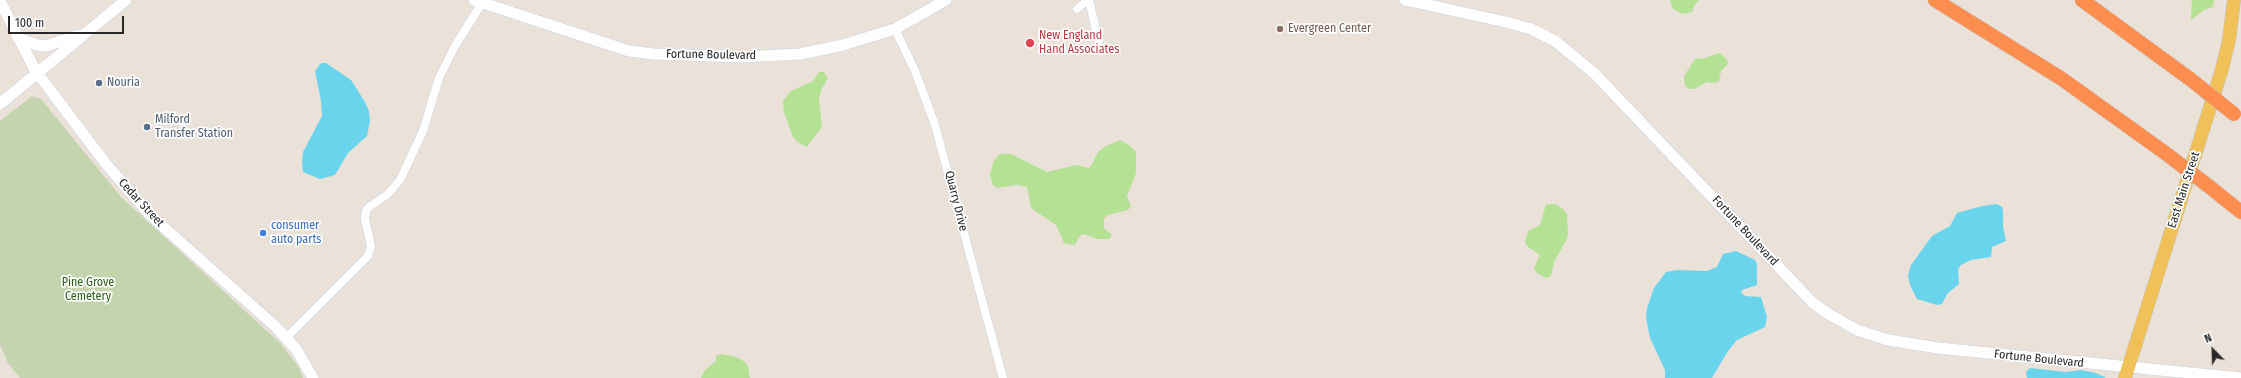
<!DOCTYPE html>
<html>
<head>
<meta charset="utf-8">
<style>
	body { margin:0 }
	#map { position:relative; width:2241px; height:378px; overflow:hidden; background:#eae1d8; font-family:"Fira Sans Condensed",sans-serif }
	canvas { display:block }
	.north { position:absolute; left:2193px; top:330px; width:40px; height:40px; -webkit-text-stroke:3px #fff; paint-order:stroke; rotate:337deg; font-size:11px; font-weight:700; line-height:16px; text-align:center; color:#272727 }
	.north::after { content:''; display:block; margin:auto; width:14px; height:18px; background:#272727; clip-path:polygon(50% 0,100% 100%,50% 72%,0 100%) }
	.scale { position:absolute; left:8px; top:16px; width:116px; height:18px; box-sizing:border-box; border:2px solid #272727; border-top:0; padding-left:5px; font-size:12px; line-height:14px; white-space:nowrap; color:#272727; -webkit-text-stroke:3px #fff; paint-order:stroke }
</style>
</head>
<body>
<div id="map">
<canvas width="2241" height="378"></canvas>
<div class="north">N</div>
<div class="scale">100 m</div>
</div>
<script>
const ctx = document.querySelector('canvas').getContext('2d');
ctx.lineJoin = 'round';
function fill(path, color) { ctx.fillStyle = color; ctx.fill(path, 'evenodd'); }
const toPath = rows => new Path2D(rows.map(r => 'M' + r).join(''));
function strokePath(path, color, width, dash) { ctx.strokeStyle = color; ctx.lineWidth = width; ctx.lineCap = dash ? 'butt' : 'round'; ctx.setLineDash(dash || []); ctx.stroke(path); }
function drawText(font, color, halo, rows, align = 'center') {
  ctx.font = font + ' "Fira Sans Condensed",sans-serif'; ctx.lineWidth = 3.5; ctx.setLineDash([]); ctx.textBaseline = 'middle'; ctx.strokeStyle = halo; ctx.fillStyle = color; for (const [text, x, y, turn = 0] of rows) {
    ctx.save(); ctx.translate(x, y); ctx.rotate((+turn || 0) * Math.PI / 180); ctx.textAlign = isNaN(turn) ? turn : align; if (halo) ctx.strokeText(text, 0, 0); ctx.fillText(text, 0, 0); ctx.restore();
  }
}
fill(toPath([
	[1670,0,1699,0,1694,6,1692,12,1682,14,1673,9],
	[2192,0,2214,0,2213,7,2204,10,2191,20],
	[1719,53,1727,59,1728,64,1721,71,1719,81,1714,83,1707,82,1694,89,1689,89,1685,86,1684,76,1695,59,1705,58],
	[819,72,824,72,828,78,821,90,819,101,822,127,807,147,797,142,793,137,784,112,783,101,791,91,813,81],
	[1120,140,1129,145,1136,152,1136,173,1127,196,1131,206,1128,210,1108,215,1104,218,1104,228,1112,235,1109,239,1098,239,1083,234,1079,237,1075,245,1064,243,1056,225,1031,208,1027,187,1017,185,997,188,993,185,990,175,994,160,1000,154,1011,154,1047,172,1077,165,1088,168,1091,166,1098,152,1106,146],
	[1551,204,1556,204,1564,210,1567,214,1568,234,1567,239,1554,262,1551,276,1546,278,1537,273,1534,268,1540,255,1527,246,1525,242,1528,231,1540,225,1546,205],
	[721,354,736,357,745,362,748,366,750,378,701,378,705,370,716,361,716,356]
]), '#b4e194');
fill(toPath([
	[32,96,41,99,121,197,280,343,298,366,303,378,20,378,8,363,0,345,0,121]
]), '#c4d4af');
fill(toPath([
	[321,63,326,63,351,80,365,102,369,111,370,121,367,136,348,153,335,175,320,179,303,172,302,162,303,152,322,116,321,101,315,71],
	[1997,204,2002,207,2003,211,2003,227,2006,241,1992,247,1991,257,1971,260,1961,265,1958,269,1959,284,1947,294,1942,304,1937,305,1917,299,1910,285,1908,275,1911,265,1932,236,1950,226,1957,213,1982,206],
	[1736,251,1755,260,1757,264,1757,285,1742,290,1741,293,1745,296,1761,297,1767,317,1765,327,1737,340,1728,351,1712,378,1665,378,1665,370,1650,338,1646,318,1647,308,1654,288,1666,272,1677,270,1707,271,1717,267,1723,254],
	[2030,368,2066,372,2081,370,2096,373,2106,378,2027,378,2026,372]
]), '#6ad4ed');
const street = toPath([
	[1089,0,1099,43],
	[1077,9,1088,0],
	[895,29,915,71,935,125,1003,378],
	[286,338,368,256,371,246,365,219,366,211,369,207,388,194,400,180,423,131,439,78,455,46,482,3]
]);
const secondary = toPath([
	[474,0,629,51,654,54,742,57,800,54,843,45,895,29,946,0],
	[1405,0,1506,22,1531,29,1555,41,1595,74,1812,302,1827,313,1857,330,1888,340,1938,348,2241,378],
	[0,1,35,70,106,164,150,215,276,327,296,349,313,378],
	[18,38,37,45,46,46,79,35],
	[0,104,126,0]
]);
const primary = toPath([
	[2125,378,2222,69,2229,40,2234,0]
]);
const highway = toPath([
	[1935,0,2062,79,2168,155],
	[2082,0,2190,79],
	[2211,188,2241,212]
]);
strokePath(street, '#ced3e0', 9);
strokePath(secondary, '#ced3e0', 12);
strokePath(primary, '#c3c3c3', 14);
strokePath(highway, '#c3c3c3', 15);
strokePath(street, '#fff', 8);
strokePath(secondary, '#fff', 11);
strokePath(primary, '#efc158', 13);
strokePath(highway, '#fd8e50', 14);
const highwayBridge = toPath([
	[2190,79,2234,114],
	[2168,155,2211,188]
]);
strokePath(highwayBridge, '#c3c3c3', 15, []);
strokePath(highwayBridge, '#fd8e50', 14);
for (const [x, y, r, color] of [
	[1280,29,4,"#8d6e63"],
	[1030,43,5,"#e0444e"],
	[99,83,4,"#5c6f8a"],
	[147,127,4,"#5c6f8a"],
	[263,233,4,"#3f7fe0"]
]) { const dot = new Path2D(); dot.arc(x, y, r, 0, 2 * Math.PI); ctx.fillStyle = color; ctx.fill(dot); strokePath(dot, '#fff', 1.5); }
drawText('12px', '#785e54', '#fff', [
	["Evergreen Center",1288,29]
], 'left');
drawText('12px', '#be3a42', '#fff', [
	["New England",1039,36],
	["Hand Associates",1039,50]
], 'left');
drawText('12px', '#272727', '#fff', [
	["Fortune Boulevard",711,55,1],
	["East Main Street",2184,190,-72],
	["Quarry Drive",956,201,76],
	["Cedar Street",141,203,47],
	["Fortune Boulevard",1745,231,47],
	["Fortune Boulevard",2039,359,6]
]);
drawText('12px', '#4e5e75', '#fff', [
	["Nouria",107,83],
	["Milford",155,120],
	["Transfer Station",155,134]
], 'left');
drawText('12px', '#366cbe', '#fff', [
	["consumer",271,226],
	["auto parts",271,240]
], 'left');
drawText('12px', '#2e6219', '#fff', [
	["Pine Grove",88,283],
	["Cemetery",88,297]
]);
</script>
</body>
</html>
